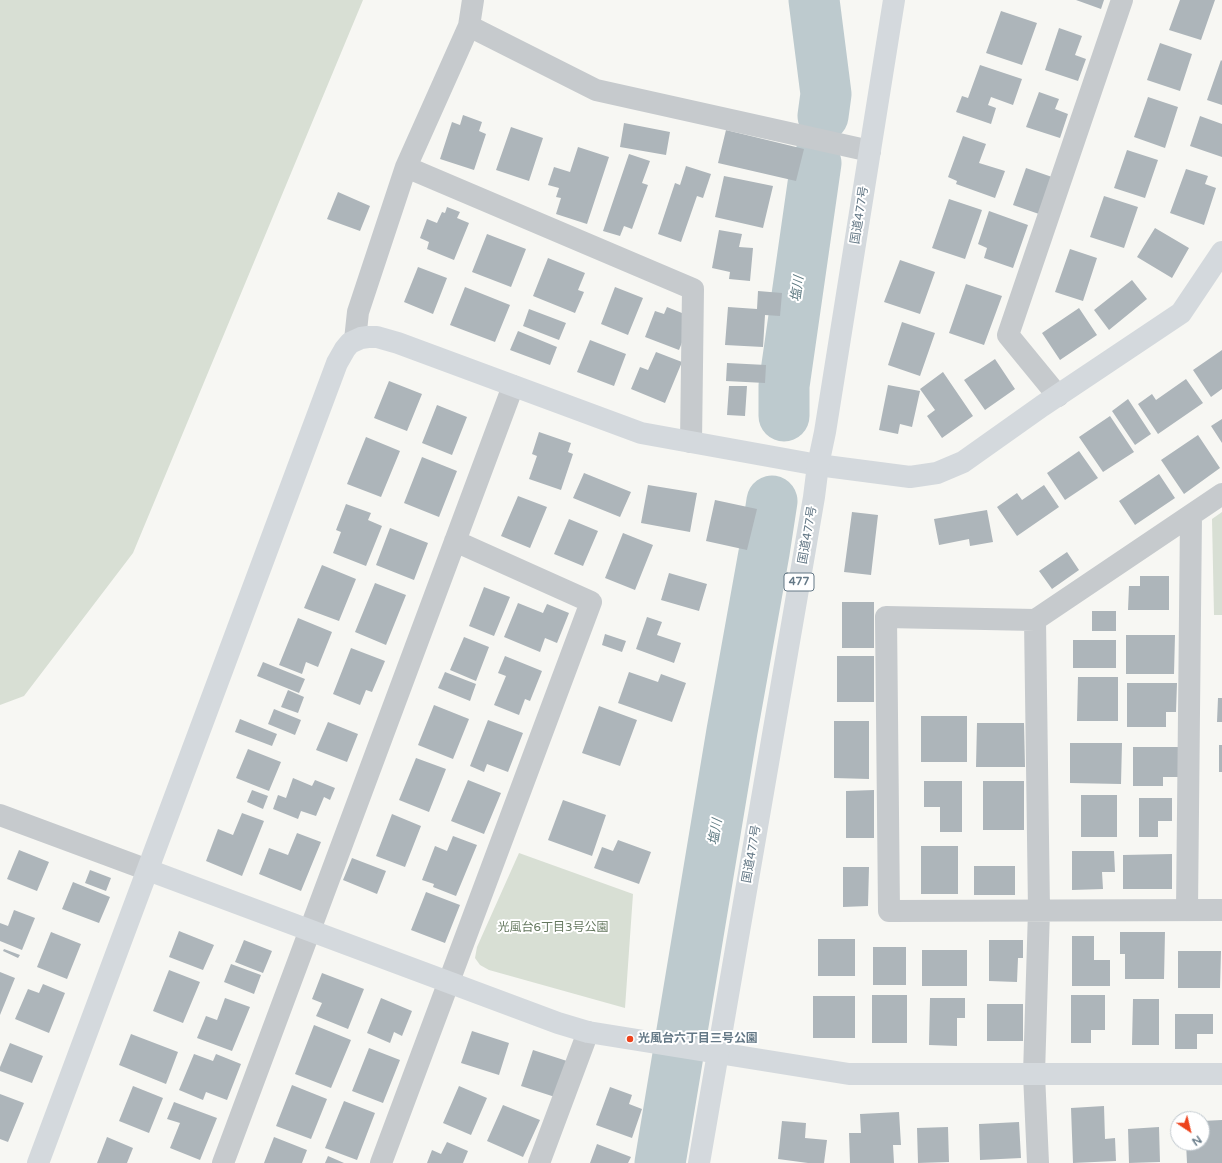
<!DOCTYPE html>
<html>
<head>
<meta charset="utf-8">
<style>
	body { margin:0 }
	#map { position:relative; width:1222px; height:1163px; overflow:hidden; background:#f7f7f3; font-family:"Varela Round",sans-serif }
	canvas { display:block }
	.north { position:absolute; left:1170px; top:1111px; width:40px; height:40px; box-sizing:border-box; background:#fff; border:1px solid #c1c9cf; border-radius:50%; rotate:145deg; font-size:11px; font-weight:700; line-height:16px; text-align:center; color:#647886 }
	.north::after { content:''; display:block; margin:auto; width:14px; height:18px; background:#ed431d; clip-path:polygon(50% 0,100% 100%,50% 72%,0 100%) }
</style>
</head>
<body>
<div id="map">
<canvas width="1222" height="1163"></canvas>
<div class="north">N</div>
</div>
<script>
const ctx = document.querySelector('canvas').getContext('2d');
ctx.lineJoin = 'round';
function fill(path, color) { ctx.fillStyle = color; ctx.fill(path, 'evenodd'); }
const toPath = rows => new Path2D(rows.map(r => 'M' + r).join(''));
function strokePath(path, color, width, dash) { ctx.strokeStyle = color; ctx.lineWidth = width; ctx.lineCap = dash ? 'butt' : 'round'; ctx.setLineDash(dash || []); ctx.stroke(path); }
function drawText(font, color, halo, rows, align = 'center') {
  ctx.font = font + ' "Varela Round","Noto Sans JP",sans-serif'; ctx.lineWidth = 4; ctx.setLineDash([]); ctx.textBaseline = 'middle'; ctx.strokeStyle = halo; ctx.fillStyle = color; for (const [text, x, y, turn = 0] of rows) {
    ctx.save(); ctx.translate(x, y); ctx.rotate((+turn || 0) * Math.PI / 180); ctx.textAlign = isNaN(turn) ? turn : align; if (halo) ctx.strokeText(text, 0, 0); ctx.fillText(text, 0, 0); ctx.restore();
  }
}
fill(toPath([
	[0,0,363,0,133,553,24,696,0,705],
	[1222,512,1222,615,1214,615,1212,519],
	[519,853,633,894,625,1008,489,970,480,965,475,958,477,947]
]), '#d8dfd4');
strokePath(toPath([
	[814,0,826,94,823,116],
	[784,416,784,386,816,163],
	[660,1163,732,731,764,553,772,501]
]), '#bdcace', 51);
fill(toPath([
	[1076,0,1104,0,1101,9],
	[1180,0,1215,0,1201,40,1169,30],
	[1001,11,1037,23,1022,65,986,53],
	[1059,28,1082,36,1075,55,1086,59,1078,81,1045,70],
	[1160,43,1192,54,1180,91,1147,80],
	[1221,60,1222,61,1222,105,1207,100],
	[980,65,1022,79,1013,105,991,97,988,105,996,108,991,124,956,112,962,96,968,98],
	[1039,92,1059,99,1055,109,1068,114,1060,138,1026,127],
	[1148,97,1178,107,1165,148,1134,137],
	[463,115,482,122,479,131,486,134,474,170,440,159,452,122,460,125],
	[1200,116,1222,124,1222,157,1190,146],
	[624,123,670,132,666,155,620,147],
	[511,127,543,138,529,181,496,170],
	[726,130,804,149,796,181,718,163],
	[963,136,986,144,979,163,1005,171,995,198,956,184,957,181,948,177],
	[578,147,609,157,587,224,556,214,561,198,556,197,559,188,548,185,554,167,570,172],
	[1127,150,1158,160,1145,198,1114,188],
	[629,154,650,161,642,183,648,185,632,229,624,226,620,236,603,231],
	[686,166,711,174,703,198,697,196,681,242,658,234,675,183,680,185],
	[1026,168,1052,177,1039,214,1013,205],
	[1186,169,1208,176,1205,184,1216,188,1204,225,1170,213],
	[724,176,773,186,763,228,715,217],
	[338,192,370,206,360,231,327,219],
	[1104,196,1138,207,1124,248,1090,237],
	[949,199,982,210,965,259,932,248],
	[447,207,460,212,457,218,469,223,454,260,427,249,429,242,420,238,427,219,437,223,442,212,445,213],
	[989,211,1028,225,1013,268,984,258,987,248,978,244],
	[1155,228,1189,248,1172,278,1137,257],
	[719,230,742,234,739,247,753,248,750,281,729,279,730,272,712,268],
	[487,234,526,249,511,287,472,272],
	[1070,249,1097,258,1083,301,1055,292],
	[548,258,585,273,578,290,584,292,575,313,533,296],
	[900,260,935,272,920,314,884,302],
	[418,267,447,278,433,314,404,302],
	[1132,280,1147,299,1109,330,1094,310],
	[966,284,1002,296,984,345,949,333],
	[465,287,510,305,495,342,450,325],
	[615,287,643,298,628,335,601,324],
	[758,291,782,293,780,316,765,315,763,347,725,345,728,307,757,309],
	[667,307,692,317,679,350,645,337,655,311,664,314],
	[1079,308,1097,335,1060,360,1042,333],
	[529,309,566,323,559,340,523,326],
	[902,322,935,333,920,376,888,365],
	[518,331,557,347,550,365,510,350],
	[590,340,626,354,614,386,577,372],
	[1222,350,1222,389,1211,397,1193,370],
	[656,352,682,362,665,403,631,389,640,367,648,370],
	[995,359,1015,389,985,410,964,380],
	[727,363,766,365,765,383,726,381],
	[943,372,973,416,942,438,927,416,935,410,920,389],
	[1186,379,1203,403,1158,434,1138,404,1152,394,1156,400],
	[389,381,422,394,407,431,374,418],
	[888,385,920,391,912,427,900,424,898,434,879,430],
	[729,386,747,386,745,416,727,415],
	[1128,399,1151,434,1135,445,1112,411],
	[437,405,467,417,452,455,422,443],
	[1110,416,1134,452,1103,472,1079,437],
	[1222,419,1222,443,1211,426],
	[539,432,571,443,568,452,573,454,561,490,529,479,537,456,532,454],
	[1198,435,1220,468,1184,494,1161,460],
	[366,437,400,451,381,497,347,484],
	[1079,451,1098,478,1065,500,1047,473],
	[422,457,457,471,439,517,404,503],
	[584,473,631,492,620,517,573,498],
	[1159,474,1175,498,1135,525,1119,501],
	[648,485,697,493,690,532,641,523],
	[1044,485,1059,507,1017,536,997,507,1017,493,1022,500],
	[518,496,547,507,530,548,501,536],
	[715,500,757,509,747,550,706,541],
	[346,504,371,513,368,520,382,526,366,566,333,553,341,532,336,530],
	[987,510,993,542,970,546,969,539,939,545,934,519],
	[852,512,878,515,871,575,844,572],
	[569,519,598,531,583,566,554,554],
	[390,528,428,543,414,580,376,565],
	[623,533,653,545,635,590,605,578],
	[1067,552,1079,570,1052,589,1039,571],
	[322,565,356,579,339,621,304,608],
	[669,573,707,584,699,611,661,600],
	[1140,576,1169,576,1169,610,1128,610,1129,586,1140,586],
	[375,583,406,595,386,645,355,632],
	[484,587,510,597,494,636,469,626],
	[842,602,874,602,874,648,842,648],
	[518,603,543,613,547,604,569,613,557,643,545,638,540,652,504,637],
	[1092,611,1116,611,1116,631,1092,631],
	[647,617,662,622,657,635,681,643,674,663,636,649],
	[298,618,332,632,318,667,306,662,302,674,279,665],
	[605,634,626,641,622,652,602,645],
	[1126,635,1175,635,1174,674,1126,674],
	[464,637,489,647,476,681,450,670],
	[1073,640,1116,640,1116,668,1073,668],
	[351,648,385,661,372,692,366,690,360,705,333,694],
	[505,656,542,671,530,701,525,699,519,715,494,705,506,676,498,673],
	[837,656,874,656,874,702,837,702],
	[263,662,305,679,299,693,257,676],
	[445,672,476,684,470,701,438,688],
	[629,672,658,682,661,674,686,683,672,722,618,703],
	[1078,677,1118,677,1118,721,1077,721],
	[1127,683,1177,683,1176,712,1166,712,1166,727,1127,727],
	[288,690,304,697,298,713,281,707],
	[1218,698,1222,698,1222,722,1217,722],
	[434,705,469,719,453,759,418,745],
	[599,706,637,720,620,766,582,753],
	[274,709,301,720,295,735,268,724],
	[921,716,967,716,967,762,921,762],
	[240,719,277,734,272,746,235,732],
	[488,720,523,733,508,772,487,764,484,772,470,766],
	[834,721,869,721,869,779,834,778],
	[328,722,358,734,347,762,316,750],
	[977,723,1024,723,1025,767,976,767],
	[1070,743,1122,743,1121,784,1070,783],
	[1219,745,1222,745,1222,772,1219,772],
	[1133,747,1181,747,1181,777,1163,777,1163,786,1133,786],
	[248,749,281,762,269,791,236,778],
	[416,758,446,769,429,812,399,800],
	[293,778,312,786,315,780,335,788,330,800,324,797,316,816,301,811,298,819,273,809,278,795,286,798],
	[468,780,501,793,484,834,451,821],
	[924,781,962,781,962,832,940,832,940,807,924,807],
	[983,781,1024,781,1024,830,983,830],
	[252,790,268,796,263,809,247,802],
	[874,790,874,838,846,838,846,791],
	[1081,795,1117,795,1117,837,1081,837],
	[1139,798,1172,798,1172,821,1158,821,1158,837,1139,837],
	[563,800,606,815,592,856,548,840],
	[242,813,264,821,242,876,206,861,218,829,233,835],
	[392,814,421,826,405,867,376,856],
	[297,833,321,842,301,891,259,874,269,848,288,855],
	[453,836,477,845,456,896,433,887,434,884,422,880,435,846,447,851],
	[618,840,651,852,639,884,594,868,602,847,613,851],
	[921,846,958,846,958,894,921,894],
	[19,850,49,862,37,891,7,879],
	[1072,851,1114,851,1115,872,1102,872,1103,889,1072,890],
	[1172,854,1172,889,1123,889,1123,855],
	[352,858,386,871,377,894,343,880],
	[974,866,1015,866,1015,895,974,895],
	[843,867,869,867,868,906,843,907],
	[90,870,111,878,106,891,85,883],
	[73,882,110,897,99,923,62,909],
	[426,892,460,905,445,943,411,930],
	[14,910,35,918,22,950,0,941,0,923,8,926],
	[179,931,214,945,203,970,169,957],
	[51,932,81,944,67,979,37,967],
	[1120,932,1165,932,1164,979,1125,979,1125,954,1120,954],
	[1072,936,1094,936,1094,960,1110,960,1110,986,1072,986],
	[818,939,855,939,855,976,818,976],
	[244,940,272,951,263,973,235,962],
	[989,940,1023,940,1023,958,1018,958,1017,982,989,981],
	[873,947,906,947,906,985,873,985],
	[4,949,20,955,18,958,3,951],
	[922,950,967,950,967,986,922,986],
	[1178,951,1221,951,1220,988,1178,988],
	[231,964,261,975,254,994,224,982],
	[169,970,200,982,183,1023,153,1011],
	[0,972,15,978,0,1015],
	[322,973,364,989,348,1029,316,1016,322,1003,312,999],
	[43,984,65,993,49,1033,15,1019,28,989,39,993],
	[872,995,907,995,907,1043,872,1043],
	[1071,995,1105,995,1105,1030,1091,1030,1091,1043,1071,1043],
	[813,996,855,996,855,1038,813,1038],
	[225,998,250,1007,232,1051,197,1038,206,1016,217,1020],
	[381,998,412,1011,402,1036,394,1032,390,1043,367,1033],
	[930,998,965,998,965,1018,957,1018,957,1046,929,1045],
	[1133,999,1159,999,1159,1045,1132,1045],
	[987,1004,1023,1004,1023,1041,987,1041],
	[1175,1014,1213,1014,1213,1034,1197,1034,1197,1049,1175,1049],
	[314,1025,351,1040,331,1088,295,1074],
	[472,1031,509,1043,499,1075,461,1063],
	[131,1034,178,1052,166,1084,119,1065],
	[10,1043,43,1056,32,1083,0,1071,0,1067],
	[369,1048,400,1060,383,1103,352,1091],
	[533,1050,567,1061,555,1097,521,1086],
	[194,1054,213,1061,216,1054,241,1064,227,1100,206,1092,203,1100,179,1090],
	[292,1085,327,1099,311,1139,276,1126],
	[133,1086,163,1098,149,1133,119,1121],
	[459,1086,487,1098,471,1135,443,1123],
	[610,1087,632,1095,629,1104,642,1109,632,1138,596,1125],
	[0,1094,24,1103,8,1142,0,1139],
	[344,1101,375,1113,357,1160,325,1148],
	[174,1102,217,1118,200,1160,170,1148,180,1123,167,1119],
	[503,1105,540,1120,523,1157,487,1141],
	[1104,1106,1105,1139,1115,1138,1116,1161,1073,1163,1071,1108],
	[899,1112,901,1145,893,1145,894,1163,850,1163,849,1133,861,1133,860,1114],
	[1222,1120,1222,1163,1187,1163,1186,1143,1202,1143,1202,1121],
	[782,1121,806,1123,805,1138,827,1140,824,1163,808,1163,778,1159],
	[1019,1122,1021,1158,980,1160,979,1124],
	[948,1127,949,1162,918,1163,917,1128],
	[1159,1127,1160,1162,1129,1163,1128,1129],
	[107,1137,133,1148,127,1163,97,1163],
	[274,1137,307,1150,302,1163,264,1163],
	[447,1142,468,1151,463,1163,427,1163,432,1150,441,1154],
	[597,1144,631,1157,628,1163,590,1163],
	[328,1156,344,1163,325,1163]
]), '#adb5ba');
strokePath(toPath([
	[469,26,596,90,870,151],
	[406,167,693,289,691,442],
	[355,340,358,312,406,167,469,26,473,0],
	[1058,396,1008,335,1122,0],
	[1222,494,1035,620,886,617,889,911,1222,910],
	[1035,620,1039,910,1034,1074,1038,1163],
	[0,815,148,870],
	[1187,910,1191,515],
	[223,1163,513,386],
	[381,1163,591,602,455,541],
	[539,1163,588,1032]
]), '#c6cacd', 22);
strokePath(toPath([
	[148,870,558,1023,588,1032,849,1074,1222,1074],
	[38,1163,337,363,345,349,350,343,361,338,368,337,377,337,398,343,641,433,818,465,910,477,937,473,963,462,1042,406,1181,313,1222,252]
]), '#d4d9dd', 22);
strokePath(toPath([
	[699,1163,814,497,818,465,825,432,894,0]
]), '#d4d9dd', 22);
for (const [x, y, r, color] of [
	[630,1039,4,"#ed431d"]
]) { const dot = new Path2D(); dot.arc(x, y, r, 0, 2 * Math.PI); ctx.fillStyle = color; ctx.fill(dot); strokePath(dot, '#fff', 1.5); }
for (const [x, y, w] of [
	[799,582,30]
]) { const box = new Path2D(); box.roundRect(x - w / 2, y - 9, w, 18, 3); ctx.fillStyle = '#fff'; ctx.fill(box); strokePath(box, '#647886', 1); }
drawText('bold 11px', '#647886', null, [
	["477",799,582]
]);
drawText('12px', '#647886', '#fff', [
	["国道477号",860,215,-81],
	["国道477号",808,535,-80],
	["国道477号",752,854,-80]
]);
drawText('12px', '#65785f', '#fff', [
	["光風台6丁目3号公園",553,928]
]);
drawText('bold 12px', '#647886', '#fff', [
	["光風台六丁目三号公園",638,1039]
], 'left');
drawText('italic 13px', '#5f7b83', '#fff', [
	["塩川",798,289,-82],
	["塩川",716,832,-80]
]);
</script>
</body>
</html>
